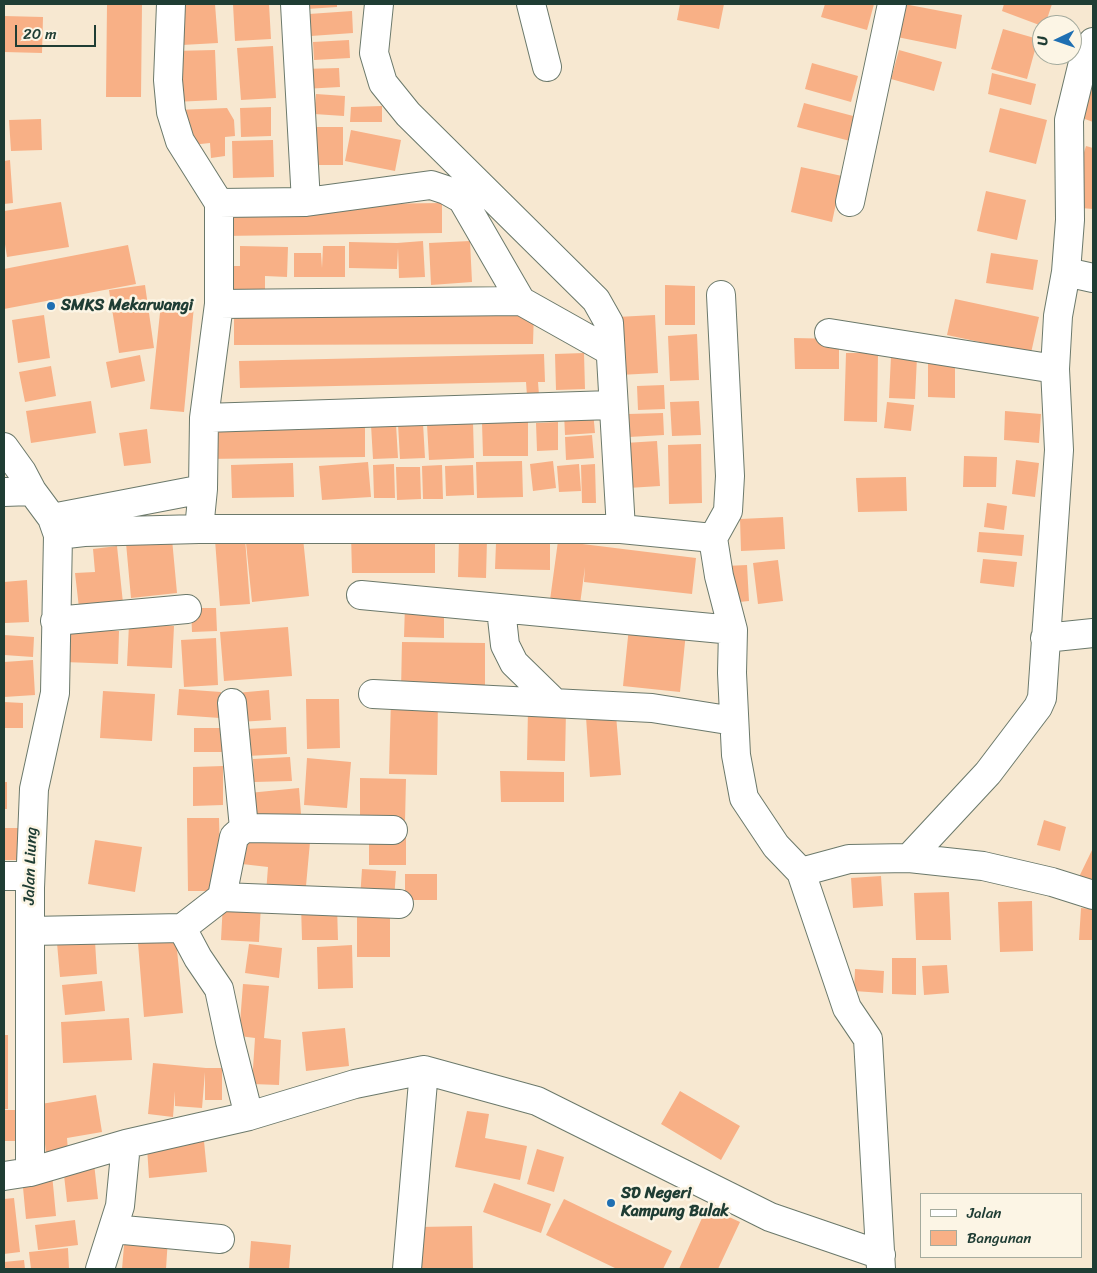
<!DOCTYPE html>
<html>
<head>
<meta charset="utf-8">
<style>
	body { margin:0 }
	#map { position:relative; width:1097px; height:1273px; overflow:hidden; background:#f7e8d1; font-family:Sriracha,sans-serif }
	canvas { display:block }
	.frame { position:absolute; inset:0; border:5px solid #1f3d34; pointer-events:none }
	.legend { position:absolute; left:920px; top:1193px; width:162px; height:65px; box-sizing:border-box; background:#fcf5e5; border:1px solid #a4ab9e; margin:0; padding:6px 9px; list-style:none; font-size:15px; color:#1f3d34 }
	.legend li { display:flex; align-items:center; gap:10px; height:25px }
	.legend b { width:25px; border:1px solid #a4ab9e }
	.north { position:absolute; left:1032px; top:15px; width:50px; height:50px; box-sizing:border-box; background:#fcf5e5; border:1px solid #a4ab9e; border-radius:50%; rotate:267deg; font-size:14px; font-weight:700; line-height:20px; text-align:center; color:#1f3d34 }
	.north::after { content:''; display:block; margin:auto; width:18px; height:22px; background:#1f6fb2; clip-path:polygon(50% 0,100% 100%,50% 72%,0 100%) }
	.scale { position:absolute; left:15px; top:25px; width:81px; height:22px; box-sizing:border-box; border:2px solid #1f3d34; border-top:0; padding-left:6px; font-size:15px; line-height:18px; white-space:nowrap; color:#1f3d34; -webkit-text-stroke:4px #fcf5e5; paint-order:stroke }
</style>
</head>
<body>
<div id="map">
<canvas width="1097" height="1273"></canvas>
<div class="frame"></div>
<ul class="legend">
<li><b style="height:6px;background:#fff"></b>Jalan</li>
<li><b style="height:14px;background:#f8b086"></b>Bangunan</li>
</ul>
<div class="north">U</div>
<div class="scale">20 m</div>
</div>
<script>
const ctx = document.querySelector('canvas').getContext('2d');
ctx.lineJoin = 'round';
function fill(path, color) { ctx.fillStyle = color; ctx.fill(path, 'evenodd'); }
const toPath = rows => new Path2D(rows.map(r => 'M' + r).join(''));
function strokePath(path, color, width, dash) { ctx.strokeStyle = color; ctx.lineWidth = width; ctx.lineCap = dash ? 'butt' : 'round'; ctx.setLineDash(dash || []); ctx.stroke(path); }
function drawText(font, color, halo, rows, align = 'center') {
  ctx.font = font + ' Sriracha,sans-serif'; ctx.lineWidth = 5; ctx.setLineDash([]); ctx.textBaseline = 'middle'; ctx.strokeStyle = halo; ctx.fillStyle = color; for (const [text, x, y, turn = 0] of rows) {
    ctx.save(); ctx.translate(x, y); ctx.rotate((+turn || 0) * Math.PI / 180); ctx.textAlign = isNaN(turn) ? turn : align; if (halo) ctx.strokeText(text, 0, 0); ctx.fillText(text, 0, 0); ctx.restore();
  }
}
fill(toPath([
	[179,4,215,4,218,43,182,45],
	[233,4,269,4,271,39,235,41],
	[307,4,337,4,337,7,307,9],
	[680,4,724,4,719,29,677,20],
	[825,4,874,4,867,30,821,17],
	[904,4,962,15,956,49,897,37],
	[1004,4,1052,4,1045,25,1042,26,1002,11],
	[107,5,142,5,141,97,106,97],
	[352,11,353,33,311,36,309,14],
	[4,16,43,17,42,53,4,52],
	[1003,29,1038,39,1027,79,991,69],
	[349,40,350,58,314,60,313,42],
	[273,46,276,98,241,100,237,48],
	[215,50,217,100,174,102,172,51],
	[899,50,942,62,934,91,891,79],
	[812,63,858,76,851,102,805,89],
	[339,68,340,87,303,89,302,69],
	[992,73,1036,84,1031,105,988,94],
	[1086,78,1093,80,1093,122,1074,115],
	[316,94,345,96,344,116,314,114],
	[804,103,857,117,850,141,797,127],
	[382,106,382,122,350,122,351,107],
	[271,107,271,136,241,137,240,108],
	[227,108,234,120,235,136,225,137,225,156,211,158,210,143,191,145,176,110],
	[1000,108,1047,120,1036,164,989,152],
	[41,119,42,150,11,151,9,120],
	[305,127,343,127,343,165,305,165],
	[351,130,401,140,395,171,345,161],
	[273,140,274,177,233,178,232,141],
	[1086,146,1093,148,1093,209,1081,208,1083,175,1077,174],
	[10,160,13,203,4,204,4,161],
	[801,167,842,176,832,222,791,212],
	[986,191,1026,200,1017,240,977,231],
	[61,202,69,247,7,257,4,238,4,211],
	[442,203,442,233,221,236,220,206],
	[423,241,425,277,399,278,398,248,397,269,349,268,349,242,397,243],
	[470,241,472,282,431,285,429,243],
	[128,245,136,284,4,309,4,269],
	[240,246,288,247,287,277,265,276,265,289,225,289,225,266,240,266],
	[323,246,345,246,345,277,294,277,294,253,321,253,322,268],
	[991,253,1038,260,1033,290,986,283],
	[145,285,154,348,119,353,109,290],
	[665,285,695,286,695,325,665,325],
	[955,299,1039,317,1031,353,947,335],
	[161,303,194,306,184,412,150,409],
	[534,311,533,344,234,345,234,312],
	[44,315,50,358,18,363,12,320],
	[655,315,658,373,619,375,617,317],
	[697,334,699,380,670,381,668,336],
	[794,338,839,339,839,369,795,369],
	[584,353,585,389,556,390,555,354],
	[846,353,878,353,877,422,844,421],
	[544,354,545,382,538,382,539,395,527,396,526,382,240,388,239,361],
	[140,355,145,381,111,388,106,362],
	[891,356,917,357,915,399,889,398],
	[928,356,955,356,955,398,928,397],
	[51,366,56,396,25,402,19,372],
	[664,385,665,409,638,410,637,386],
	[91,401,96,433,31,443,26,411],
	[699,401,701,435,672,436,670,402],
	[887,402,914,405,911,431,884,428],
	[593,411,595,433,565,435,564,413],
	[1005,411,1041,414,1039,443,1004,440],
	[663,413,664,435,629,437,628,414],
	[473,422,474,458,429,460,427,424],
	[528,422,528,456,483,456,482,423],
	[558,422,558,450,537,451,536,423],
	[423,423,425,458,400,459,398,424],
	[365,424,365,457,204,459,204,427],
	[396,424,398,458,373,459,371,425],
	[147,429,151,463,124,466,119,433],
	[592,435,594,458,566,460,565,437],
	[657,441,660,486,628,488,625,443],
	[701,444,702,503,669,504,668,445],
	[964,456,997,457,996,487,963,487],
	[1016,460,1039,463,1035,497,1012,494],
	[522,461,523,497,477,498,476,462],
	[553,461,556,488,533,491,530,464],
	[368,462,371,497,322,500,319,466],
	[293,463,294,497,232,498,231,465],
	[394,464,395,498,374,498,373,465],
	[579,464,581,491,559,492,557,466],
	[595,464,596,503,582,503,581,465],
	[442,465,443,499,423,499,422,466],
	[473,465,474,495,446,496,445,466],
	[396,467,420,467,421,499,397,500],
	[906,477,907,511,858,512,856,478],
	[987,503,1007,506,1004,530,984,527],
	[783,517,785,549,741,551,740,519],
	[979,532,1024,535,1022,556,977,552],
	[351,534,435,534,435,573,352,573],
	[245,538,250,604,220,606,215,540],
	[303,538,309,596,252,602,246,543],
	[459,538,487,539,486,578,458,577],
	[172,539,177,593,131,598,126,543],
	[558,541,696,558,692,594,584,582,585,567,580,604,550,600],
	[496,543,550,544,550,570,495,569],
	[117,546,123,603,79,608,75,573,95,572,93,549],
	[983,559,1017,562,1014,587,980,583],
	[778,560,783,601,758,604,753,563],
	[747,565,749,601,729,603,726,566],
	[27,580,29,622,5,623,4,582],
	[405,605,444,606,444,638,404,637],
	[191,608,216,608,217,631,192,632],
	[129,624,174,626,172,668,127,666],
	[288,627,292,676,224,681,220,632],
	[629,627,686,632,680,692,623,686],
	[65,629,119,631,118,664,64,662],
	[4,635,34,637,33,657,4,655],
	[216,638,218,685,184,687,181,640],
	[402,642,485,643,485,692,401,691],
	[33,660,35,695,4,697,4,662],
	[179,689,221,692,220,718,177,715],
	[269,690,271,720,239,722,236,693],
	[103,691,155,694,152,741,100,738],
	[306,699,339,699,340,748,307,749],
	[391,699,438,699,437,775,389,774],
	[4,702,23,703,23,728,4,728],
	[528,709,566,710,565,761,527,760],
	[616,715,621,775,590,777,586,717],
	[286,727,287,754,247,756,246,729],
	[194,728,224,728,224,752,194,752],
	[290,757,292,781,254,782,253,759],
	[307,758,351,762,347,808,304,805],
	[223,766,223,805,193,806,193,767],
	[500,771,564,772,564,802,501,802],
	[360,778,406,779,405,822,360,821],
	[4,782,7,782,7,809,4,809],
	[299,788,301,814,252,818,249,793],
	[187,818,219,818,221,891,188,891],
	[1044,820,1066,827,1060,851,1037,845],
	[4,828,18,828,17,860,4,860],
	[246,834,310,842,305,897,266,893,268,867,242,864],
	[369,837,406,837,406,865,369,865],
	[95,840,142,847,135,892,88,884],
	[1093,848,1093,886,1078,879],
	[362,869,396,871,394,901,360,899],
	[405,874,437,874,437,900,405,900],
	[881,876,883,906,853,908,851,878],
	[949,892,951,940,916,940,914,893],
	[1032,901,1033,951,1000,952,998,902],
	[223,902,261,904,259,942,221,940],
	[301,905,337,905,338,940,302,940],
	[1081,908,1093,909,1093,940,1079,940],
	[357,913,390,913,390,957,357,957],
	[176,939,183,1013,144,1017,138,943],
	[95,941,97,974,60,977,57,943],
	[249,944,282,948,279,978,245,973],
	[352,945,353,988,318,989,317,947],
	[892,958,916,958,916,995,892,994],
	[947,965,949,993,924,995,922,966],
	[855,969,884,971,883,993,854,991],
	[102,981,105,1011,65,1015,62,985],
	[243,984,269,986,264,1038,281,1040,279,1085,252,1084,255,1038,239,1036],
	[129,1018,132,1060,63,1063,61,1022],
	[345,1028,349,1066,306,1071,302,1032],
	[4,1035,8,1035,8,1109,4,1109],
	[153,1063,206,1068,222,1068,222,1100,205,1100,205,1072,202,1108,175,1106,175,1091,173,1117,148,1114],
	[680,1091,740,1126,721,1160,661,1124],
	[96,1095,102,1132,67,1138,68,1151,46,1154,41,1104],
	[4,1110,18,1110,19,1141,4,1141],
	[467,1111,489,1114,485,1138,527,1146,520,1180,455,1167],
	[204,1141,207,1172,149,1178,147,1147],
	[537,1149,564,1157,554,1192,527,1184],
	[94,1163,98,1199,67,1202,63,1166],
	[52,1174,56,1216,26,1219,22,1177],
	[494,1183,551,1204,541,1233,483,1212],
	[14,1198,20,1252,4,1254,4,1199],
	[564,1199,672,1251,663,1269,617,1269,546,1235],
	[707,1207,740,1222,718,1269,679,1269],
	[75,1220,78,1245,38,1250,35,1225],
	[472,1226,473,1269,420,1269,419,1227],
	[125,1234,168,1238,166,1269,122,1269],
	[251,1241,291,1245,289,1269,249,1269],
	[68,1248,69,1269,31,1269,29,1252],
	[24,1260,25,1269,4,1269,4,1262]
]), '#f8b086');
const minor = toPath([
	[171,4,168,80,171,112,180,141,219,203,219,304,204,418,203,489,199,529],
	[295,4,306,202],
	[379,4,374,53,383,83,408,114,596,300,609,323,621,529],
	[531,4,547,67],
	[850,202,892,4],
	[219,203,306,202,431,185,446,190,462,199,521,301],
	[1066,272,1093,278],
	[721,295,730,476,728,511,713,538,719,576,733,630,732,673,736,755,744,798,776,846,801,872,849,859,909,858,983,866,1052,882,1093,895],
	[219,304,521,301,610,351],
	[829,333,1055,369],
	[204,418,612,405],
	[4,447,22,472,32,491,52,518,58,535,55,693,34,789,30,888,30,1172,4,1176],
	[4,492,32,491],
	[52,518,203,489],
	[58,535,84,532,199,529,621,529,713,538],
	[361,595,733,630],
	[501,609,505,645,514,663,555,703],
	[55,621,187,609],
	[1045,638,1093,633],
	[373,694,652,708,734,721],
	[232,703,244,828],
	[909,858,988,773,1038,707,1042,698,1059,450,1055,369,1058,316,1066,272,1070,220,1069,120,1086,50,1093,42],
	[801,872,847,1008,868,1039,881,1269],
	[4,876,30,876],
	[222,897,234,837,244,828,393,830],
	[30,931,182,928],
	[424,1070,537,1101,770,1217,881,1255],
	[249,1116,230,1041,219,989,198,958,182,928,222,897,399,904],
	[30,1172,126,1144,249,1116,355,1084,424,1070,407,1269],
	[113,1229,220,1239],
	[100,1269,120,1206,126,1144]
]);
strokePath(minor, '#6b796b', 30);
strokePath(minor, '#fff', 28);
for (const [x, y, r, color] of [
	[51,306,5,"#1f6fb2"],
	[611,1203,5,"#1f6fb2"]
]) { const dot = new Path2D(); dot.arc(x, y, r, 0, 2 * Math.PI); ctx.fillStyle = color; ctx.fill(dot); strokePath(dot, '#fcf5e5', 2); }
drawText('bold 16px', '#1f3d34', '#fcf5e5', [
	["SMKS Mekarwangi",61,306],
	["SD Negeri",621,1194],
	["Kampung Bulak",621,1212]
], 'left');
drawText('16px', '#1f3d34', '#fcf5e5', [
	["Jalan Liung",31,866,-88]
]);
</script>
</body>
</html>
